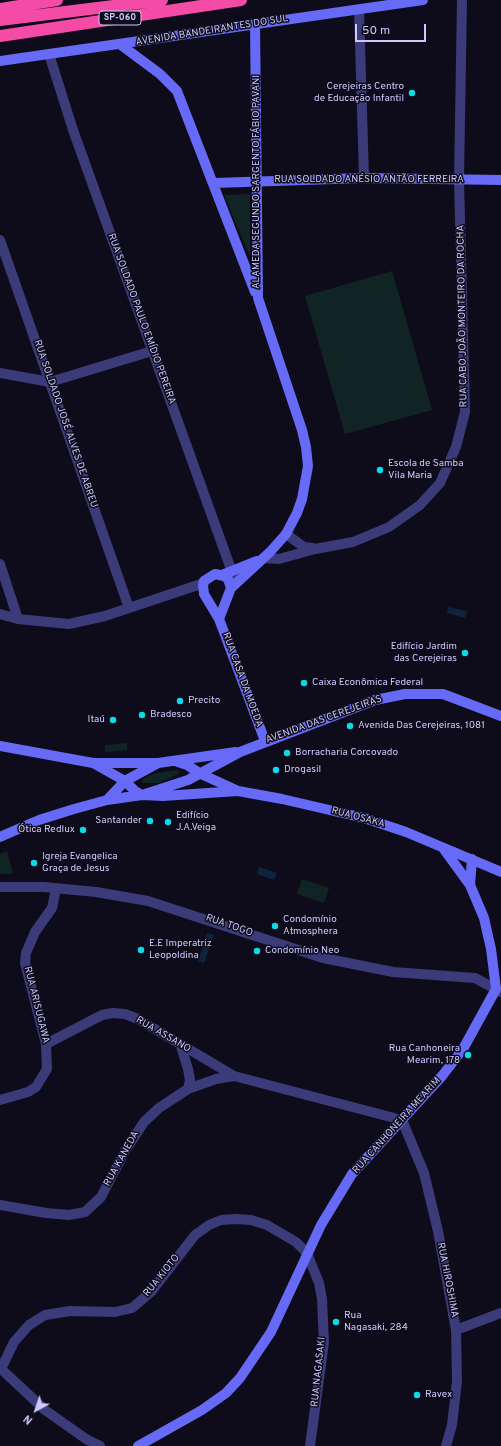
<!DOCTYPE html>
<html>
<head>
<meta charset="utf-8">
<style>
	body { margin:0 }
	#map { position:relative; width:501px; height:1446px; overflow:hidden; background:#0e0c1b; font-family:Overpass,sans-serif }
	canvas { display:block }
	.north { position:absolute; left:16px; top:1390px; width:40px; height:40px; -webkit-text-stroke:3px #0e0c1b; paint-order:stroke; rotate:220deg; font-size:11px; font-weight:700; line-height:16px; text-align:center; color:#cdc9fc }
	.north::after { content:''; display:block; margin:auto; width:14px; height:18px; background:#cdc9fc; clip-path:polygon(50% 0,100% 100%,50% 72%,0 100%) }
	.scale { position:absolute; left:355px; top:24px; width:71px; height:18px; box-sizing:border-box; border:2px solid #cdc9fc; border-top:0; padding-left:5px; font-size:12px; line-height:14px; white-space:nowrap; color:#cdc9fc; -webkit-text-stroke:3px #0e0c1b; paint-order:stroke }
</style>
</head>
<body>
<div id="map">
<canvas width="501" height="1446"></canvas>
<div class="north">N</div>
<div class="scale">50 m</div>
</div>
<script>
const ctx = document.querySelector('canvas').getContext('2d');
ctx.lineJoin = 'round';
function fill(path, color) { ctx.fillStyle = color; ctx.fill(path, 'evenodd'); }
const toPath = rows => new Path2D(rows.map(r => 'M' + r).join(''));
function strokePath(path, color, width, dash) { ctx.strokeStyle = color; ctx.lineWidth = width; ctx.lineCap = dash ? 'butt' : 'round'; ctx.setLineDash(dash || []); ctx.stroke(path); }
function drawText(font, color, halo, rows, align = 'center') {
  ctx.font = font + ' Overpass,sans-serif'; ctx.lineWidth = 3; ctx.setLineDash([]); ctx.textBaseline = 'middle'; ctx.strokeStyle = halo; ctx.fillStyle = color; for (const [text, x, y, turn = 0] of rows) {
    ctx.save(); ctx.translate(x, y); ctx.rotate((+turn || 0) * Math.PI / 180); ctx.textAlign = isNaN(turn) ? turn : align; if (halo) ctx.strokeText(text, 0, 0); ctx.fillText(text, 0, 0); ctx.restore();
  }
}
fill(toPath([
	[250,194,250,257,224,195],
	[392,271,432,410,345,434,305,296],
	[127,743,127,750,105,752,105,745],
	[178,770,179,774,159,783,143,783,142,780,145,778,156,773],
	[7,851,13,874,0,874,0,854],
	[302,879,329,888,324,903,297,894]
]), '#102523');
fill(toPath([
	[448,607,467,611,465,618,447,613],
	[259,867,277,873,274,880,257,874],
	[207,933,214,935,204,963,198,961]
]), '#0e233d');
strokePath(toPath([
	[359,10,364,178],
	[49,54,73,130,236,583],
	[0,240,129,608],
	[0,373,50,382,152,351],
	[286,534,304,547,313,548],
	[263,558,279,559,315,549,353,542,389,527,420,505,440,483,456,447,465,412,459,180,462,0],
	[0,564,18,619],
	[0,614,18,619,69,624,105,616,204,583],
	[0,887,44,887,96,892,148,901,323,958,393,972,475,978,501,992],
	[46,1044,102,1015,113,1013,125,1014,138,1019,234,1076],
	[181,1046,188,1069,190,1080,188,1089],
	[0,1100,28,1092,36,1087,47,1069,46,1044,25,963,26,953,35,932,52,908,56,889],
	[0,1205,46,1213,69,1215,85,1212,101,1197,125,1151,144,1122,159,1108,188,1089,216,1079,234,1076,402,1120,424,1173,438,1231,456,1330,457,1381,452,1425,446,1446],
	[456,1330,501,1313],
	[0,1368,45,1410,86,1439,100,1446],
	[1,1369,14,1342,29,1325,45,1315,70,1311,115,1312,132,1308,151,1292,195,1235,209,1225,221,1220,236,1219,251,1220,267,1225,296,1242,307,1253,319,1283,322,1299,324,1342,310,1446]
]), '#3a3b78', 10);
strokePath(toPath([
	[121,45,160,74,177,91,255,292],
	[0,61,423,0],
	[214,183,364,178,501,180],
	[222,575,257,561],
	[231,588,270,552,286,534,297,513,302,499,308,466,306,447,302,430,258,298,255,24],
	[219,619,231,588,228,579,224,576,215,574,204,581,203,585,204,594,219,619,265,741],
	[0,746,93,763,158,763,236,752],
	[175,761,187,765,201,774,236,790],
	[93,763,125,781,135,791,142,795,163,796,238,791,282,799,364,818,406,832,501,872],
	[107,800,125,781,158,763],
	[0,837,39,820,74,809,107,800,142,795,188,780,240,752,375,700,405,694,443,694,501,716],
	[470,885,472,859],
	[138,1446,202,1410,226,1393,240,1378,271,1332,321,1225,352,1174,442,1076,463,1049,496,989,491,949,484,918,470,885,443,848]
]), '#666af6', 10);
strokePath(toPath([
	[0,9,57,0],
	[0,20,162,0],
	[0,36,241,0]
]), '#f44ca6', 12);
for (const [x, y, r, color] of [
	[412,93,4,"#0ddae4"],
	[380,470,4,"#0ddae4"],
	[465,653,4,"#0ddae4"],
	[304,683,4,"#0ddae4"],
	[180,701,4,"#0ddae4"],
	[142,715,4,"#0ddae4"],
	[113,720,4,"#0ddae4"],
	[350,726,4,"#0ddae4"],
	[287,753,4,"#0ddae4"],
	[276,770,4,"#0ddae4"],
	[150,821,4,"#0ddae4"],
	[168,822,4,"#0ddae4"],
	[83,830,4,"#0ddae4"],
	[34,863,4,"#0ddae4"],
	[275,926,4,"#0ddae4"],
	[141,950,4,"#0ddae4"],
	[257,951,4,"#0ddae4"],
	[468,1055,4,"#0ddae4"],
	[336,1322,4,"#0ddae4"],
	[417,1395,4,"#0ddae4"]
]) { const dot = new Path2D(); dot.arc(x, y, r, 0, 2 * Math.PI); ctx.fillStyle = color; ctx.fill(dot); strokePath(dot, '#0e0c1b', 1.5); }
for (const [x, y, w] of [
	[120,18,42]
]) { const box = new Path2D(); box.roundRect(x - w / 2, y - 7, w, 14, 3); ctx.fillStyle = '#0e0c1b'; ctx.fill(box); strokePath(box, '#cdc9fc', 1); }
drawText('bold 9px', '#cdc9fc', null, [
	["SP-060",120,18]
]);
drawText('10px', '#cdc9fc', '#0e0c1b', [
	["AVENIDA BANDEIRANTES DO SUL",212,31,-9],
	["RUA SOLDADO ANÉSIO ANTÃO FERREIRA",369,180],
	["ALAMEDA SEGUNDO SARGENTO FÁBIO PAVANI",257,182,-90],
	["RUA CABO JOÃO MONTEIRO DA ROCHA",463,316,-91],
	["RUA SOLDADO PAULO EMÍDIO PEREIRA",141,319,70],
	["RUA SOLDADO JOSÉ ALVES DE ABREU",65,424,71],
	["RUA CASA DA MOEDA",242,680,70],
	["AVENIDA DAS CEREJEIRAS",324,720,-20],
	["RUA OSAKA",358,818,15],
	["RUA TOGO",229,926,19],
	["RUA ARISUGAWA",36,1005,76],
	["RUA ASSANO",163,1035,30],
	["RUA CANHONEIRA MEARIM",397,1126,-48],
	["RUA KANEDA",122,1159,-61],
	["RUA KIOTO",162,1276,-51],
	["RUA HIROSHIMA",447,1280,79],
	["RUA NAGASAKI",319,1372,-84]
]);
drawText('10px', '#cdc9fc', '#0e0c1b', [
	["Cerejeiras Centro",404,87,"right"],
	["de Educação Infantil",404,99,"right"],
	["Escola de Samba",388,464],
	["Vila Maria",388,476],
	["Edifício Jardim",457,647,"right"],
	["das Cerejeiras",457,659,"right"],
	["Caixa Econômica Federal",312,683],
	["Precito",188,701],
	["Bradesco",150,715],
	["Itaú",105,720,"right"],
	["Avenida Das Cerejeiras, 1081",358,726],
	["Borracharia Corcovado",295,753],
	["Drogasil",284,770],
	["Edifício",176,816],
	["J.A.Veiga",176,828],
	["Santander",142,821,"right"],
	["Ótica Redlux",75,830,"right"],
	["Igreja Evangelica",42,857],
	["Graça de Jesus",42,869],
	["Condomínio",283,920],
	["Atmosphera",283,932],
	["E.E Imperatriz",149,944],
	["Leopoldina",149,956],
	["Condomínio Neo",265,951],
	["Rua Canhoneira",460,1049,"right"],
	["Mearim, 178",460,1061,"right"],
	["Rua",344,1316],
	["Nagasaki, 284",344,1328],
	["Ravex",425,1395]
], 'left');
</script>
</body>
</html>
